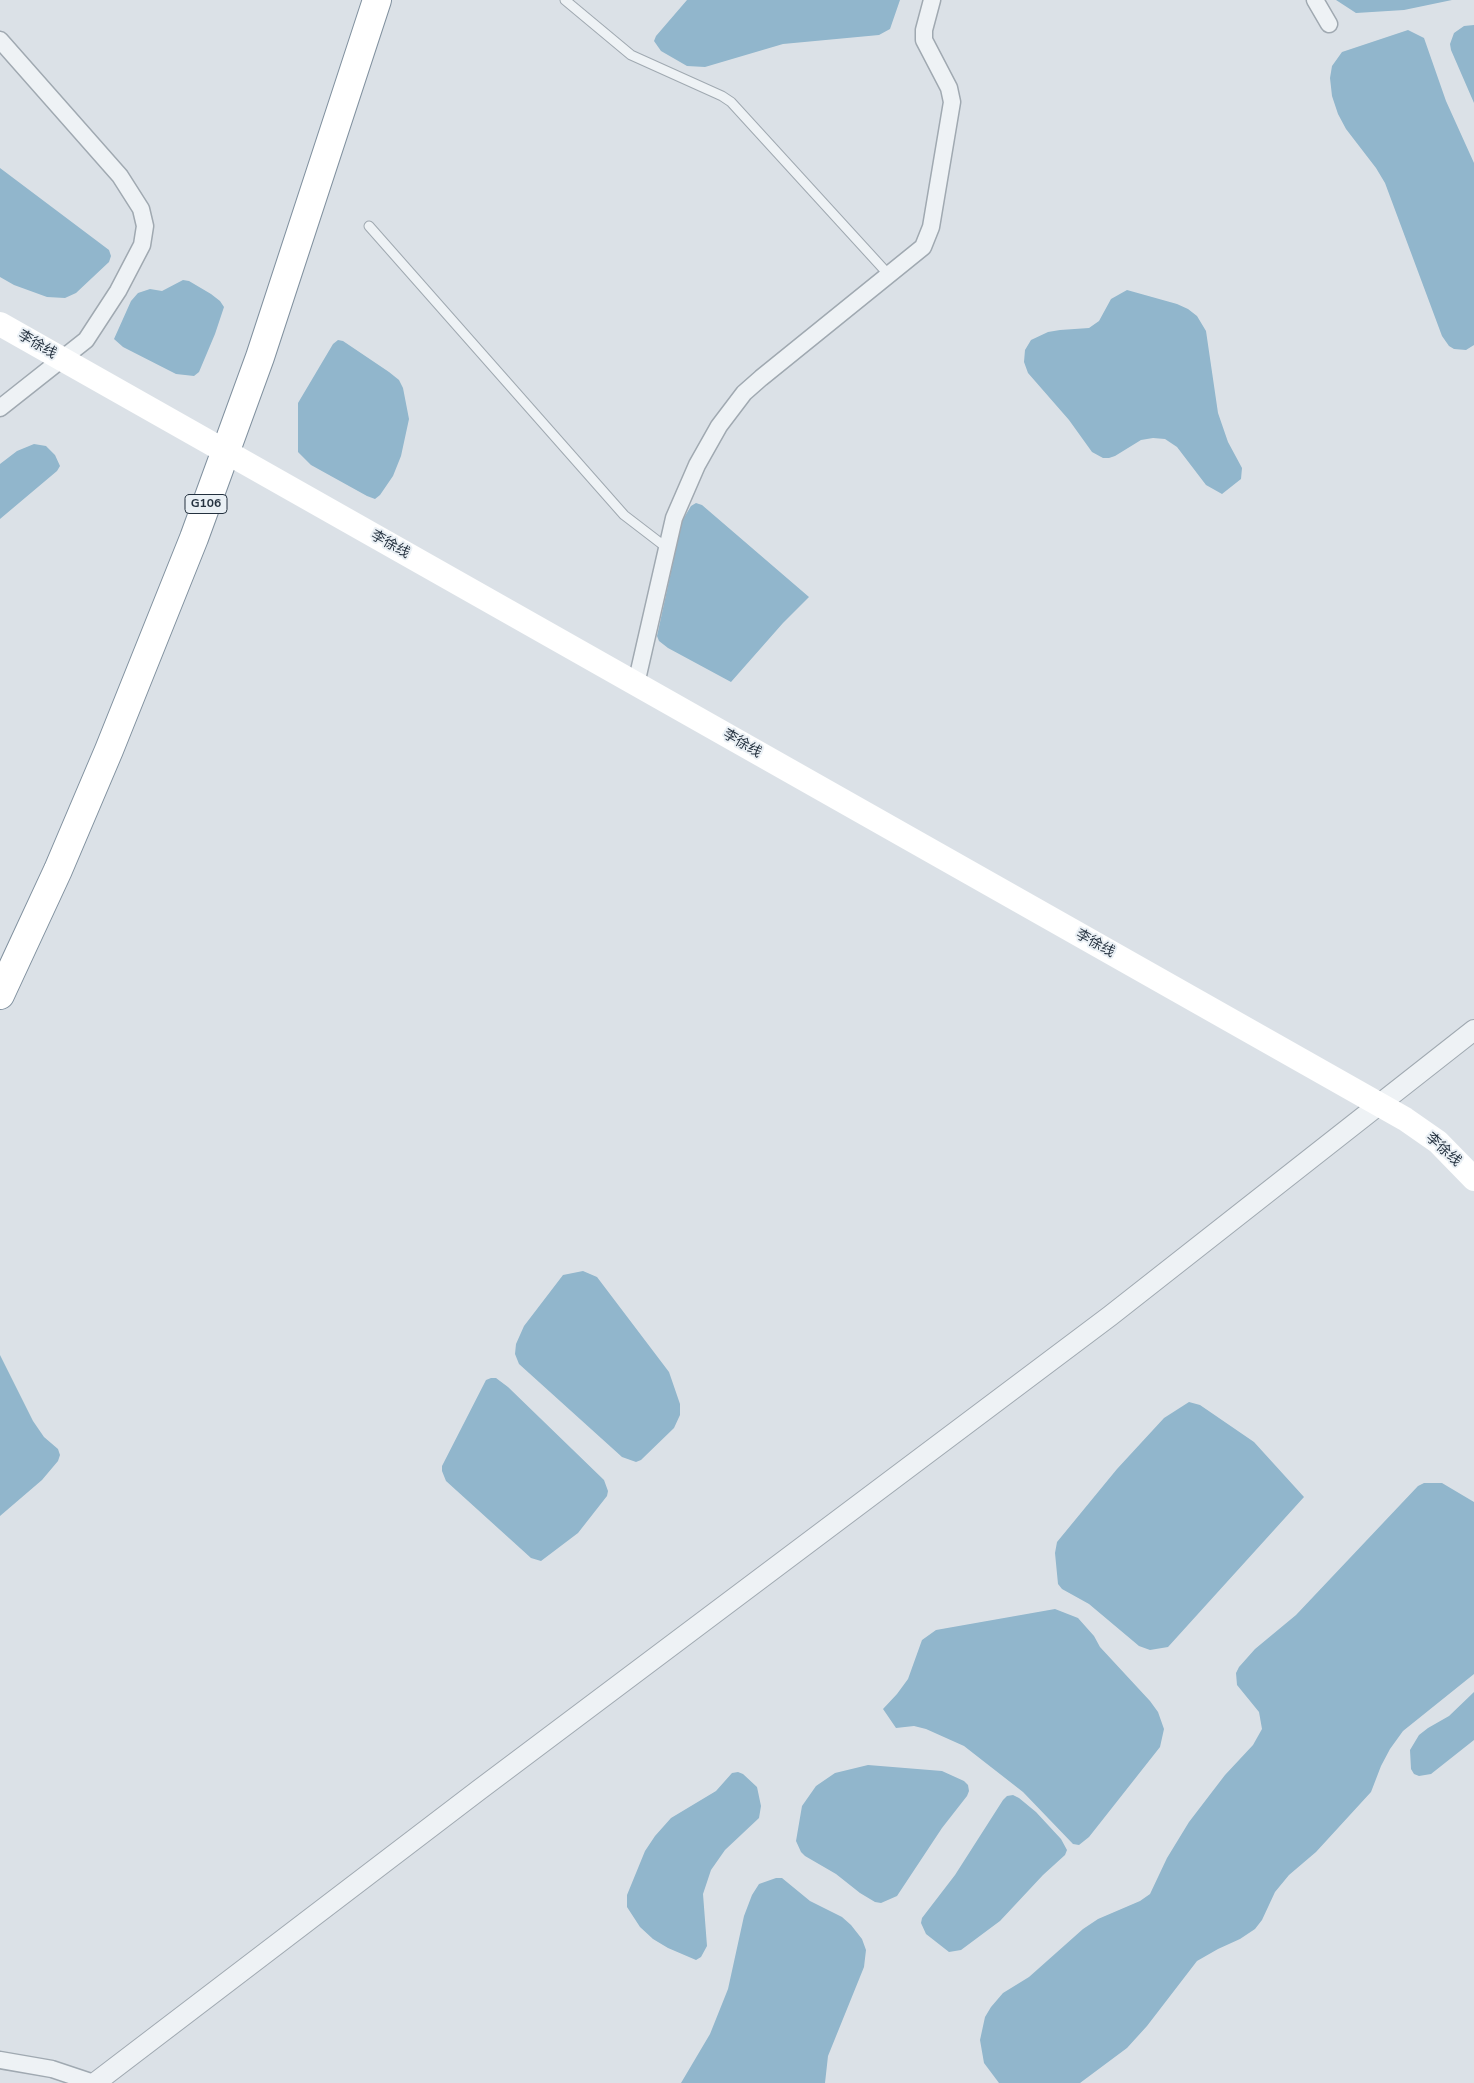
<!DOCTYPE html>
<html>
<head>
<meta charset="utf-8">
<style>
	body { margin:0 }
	canvas { display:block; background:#dbe1e7 }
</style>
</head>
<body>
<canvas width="1474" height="2083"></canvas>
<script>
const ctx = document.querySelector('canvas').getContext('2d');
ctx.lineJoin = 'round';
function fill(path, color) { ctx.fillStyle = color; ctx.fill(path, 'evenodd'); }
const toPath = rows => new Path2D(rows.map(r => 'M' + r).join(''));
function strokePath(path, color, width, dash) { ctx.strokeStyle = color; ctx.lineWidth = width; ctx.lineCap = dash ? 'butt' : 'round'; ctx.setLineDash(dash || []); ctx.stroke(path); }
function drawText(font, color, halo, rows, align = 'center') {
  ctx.font = font + ' "Nunito Sans","Noto Sans SC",sans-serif'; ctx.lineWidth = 4; ctx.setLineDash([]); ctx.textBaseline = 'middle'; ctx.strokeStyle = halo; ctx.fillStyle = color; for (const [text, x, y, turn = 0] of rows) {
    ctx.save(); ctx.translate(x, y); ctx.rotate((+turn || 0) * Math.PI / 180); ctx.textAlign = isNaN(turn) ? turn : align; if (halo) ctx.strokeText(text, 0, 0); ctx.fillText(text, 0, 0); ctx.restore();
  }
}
fill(toPath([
	[687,0,900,0,890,29,879,35,783,44,705,67,687,66,661,51,654,41,656,36],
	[1336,0,1452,0,1404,10,1356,13],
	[1474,25,1474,103,1451,50,1450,44,1454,33,1464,26],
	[1408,30,1424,38,1446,101,1474,163,1474,345,1466,350,1454,349,1449,346,1442,336,1385,183,1376,168,1346,129,1338,114,1332,96,1330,78,1332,66,1342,52],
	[0,168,109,250,111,256,109,262,76,293,65,298,47,297,14,285,0,277],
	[183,280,189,281,211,294,220,301,224,307,215,334,199,372,194,376,176,374,123,347,114,339,131,301,138,293,150,289,162,291],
	[1127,290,1177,304,1188,309,1197,316,1206,331,1218,413,1228,442,1242,468,1241,479,1222,494,1206,485,1177,447,1165,439,1153,438,1141,440,1115,456,1109,458,1103,458,1092,452,1069,420,1028,373,1024,362,1025,350,1031,340,1048,332,1060,330,1089,328,1099,321,1111,299],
	[338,340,343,341,389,372,399,380,403,388,409,419,401,456,393,476,380,495,375,499,367,496,311,465,298,452,298,403,333,344],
	[34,444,46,446,55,455,60,466,57,471,0,519,0,464,17,451],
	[696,503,702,505,809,597,783,623,731,682,668,648,659,641,657,636,682,521,691,506],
	[583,1271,597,1277,669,1372,680,1404,680,1415,674,1428,641,1460,636,1462,622,1457,519,1364,515,1354,516,1344,524,1326,563,1275],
	[0,1355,33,1421,44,1437,58,1449,60,1455,58,1461,42,1480,0,1516],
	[491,1378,496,1378,508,1387,604,1480,608,1491,607,1496,578,1533,541,1561,531,1558,446,1481,442,1471,442,1466,486,1380],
	[1189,1402,1200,1405,1254,1442,1304,1497,1168,1647,1150,1650,1139,1646,1089,1604,1062,1589,1058,1584,1055,1553,1057,1542,1117,1469,1164,1418],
	[1424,1483,1442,1483,1474,1502,1474,1674,1403,1731,1390,1749,1381,1766,1371,1792,1316,1852,1289,1875,1275,1892,1262,1920,1255,1929,1240,1939,1218,1949,1197,1961,1147,2026,1127,2048,1080,2083,999,2083,984,2063,980,2040,985,2017,991,2007,1003,1993,1029,1977,1083,1929,1098,1919,1140,1901,1150,1894,1167,1858,1189,1822,1225,1775,1253,1745,1262,1729,1259,1712,1237,1685,1236,1673,1239,1667,1255,1649,1296,1615,1418,1486],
	[1055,1609,1078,1618,1094,1636,1100,1647,1150,1701,1158,1712,1164,1729,1160,1747,1089,1837,1079,1845,1073,1844,1023,1792,964,1746,926,1729,914,1726,896,1728,883,1709,897,1694,908,1679,922,1640,936,1630],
	[1474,1692,1474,1740,1431,1774,1419,1776,1414,1774,1411,1769,1410,1750,1419,1735,1428,1728,1449,1716],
	[868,1765,942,1771,964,1781,968,1785,969,1791,967,1796,942,1828,897,1896,881,1903,875,1902,860,1893,836,1874,805,1856,801,1852,796,1841,802,1806,816,1786,835,1773],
	[738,1772,743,1774,757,1787,761,1806,759,1818,725,1850,711,1870,703,1894,707,1946,701,1957,696,1960,668,1948,653,1939,640,1927,627,1907,627,1895,645,1851,655,1836,671,1818,716,1791,732,1773],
	[1013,1795,1019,1798,1036,1812,1061,1839,1067,1850,1065,1855,1043,1875,1000,1921,961,1950,949,1952,926,1934,921,1923,922,1918,955,1875,1003,1800,1007,1796],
	[776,1878,782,1878,810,1901,842,1917,851,1925,862,1939,866,1950,864,1967,828,2056,825,2083,681,2083,710,2034,728,1989,744,1916,752,1895,759,1884]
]), '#91b6cc');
const service = toPath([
	[565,0,631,55,722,96,731,102,889,275],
	[369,226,624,515,667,548]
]);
const minor = toPath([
	[1315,0,1329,24],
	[0,40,120,176,141,209,145,226,142,245,118,291,86,340,0,408],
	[636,684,674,518,697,465,719,426,744,393,761,378,923,247,931,227,952,102,949,88,924,40,924,30,932,0],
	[0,2060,52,2069,94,2083]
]);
const tertiary = toPath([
	[95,2083,479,1790,1110,1316,1474,1030]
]);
const trunk = toPath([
	[0,995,58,870,109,750,194,538,260,357,377,0]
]);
strokePath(service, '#a0a9b1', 11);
strokePath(minor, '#a0a9b1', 19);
strokePath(tertiary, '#a0a9b1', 22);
strokePath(trunk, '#81919f', 30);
strokePath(service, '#eef2f5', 9);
strokePath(minor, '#eef2f5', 16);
strokePath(tertiary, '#eef2f5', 20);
strokePath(toPath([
	[0,324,1405,1119,1438,1142,1474,1179]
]), '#fff', 24);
strokePath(trunk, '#fff', 28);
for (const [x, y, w] of [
	[206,504,42]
]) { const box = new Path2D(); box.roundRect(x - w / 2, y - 9.5, w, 19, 4); ctx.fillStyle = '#eaf0f5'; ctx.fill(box); strokePath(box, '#24313f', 1); }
drawText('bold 12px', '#24313f', null, [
	["G106",206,504]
]);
drawText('14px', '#24313f', '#eaf0f5', [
	["李徐线",37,345,30],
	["李徐线",390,545,29],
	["李徐线",742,744,30],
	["李徐线",1095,944,29],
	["李徐线",1443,1150,42]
]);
</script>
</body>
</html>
